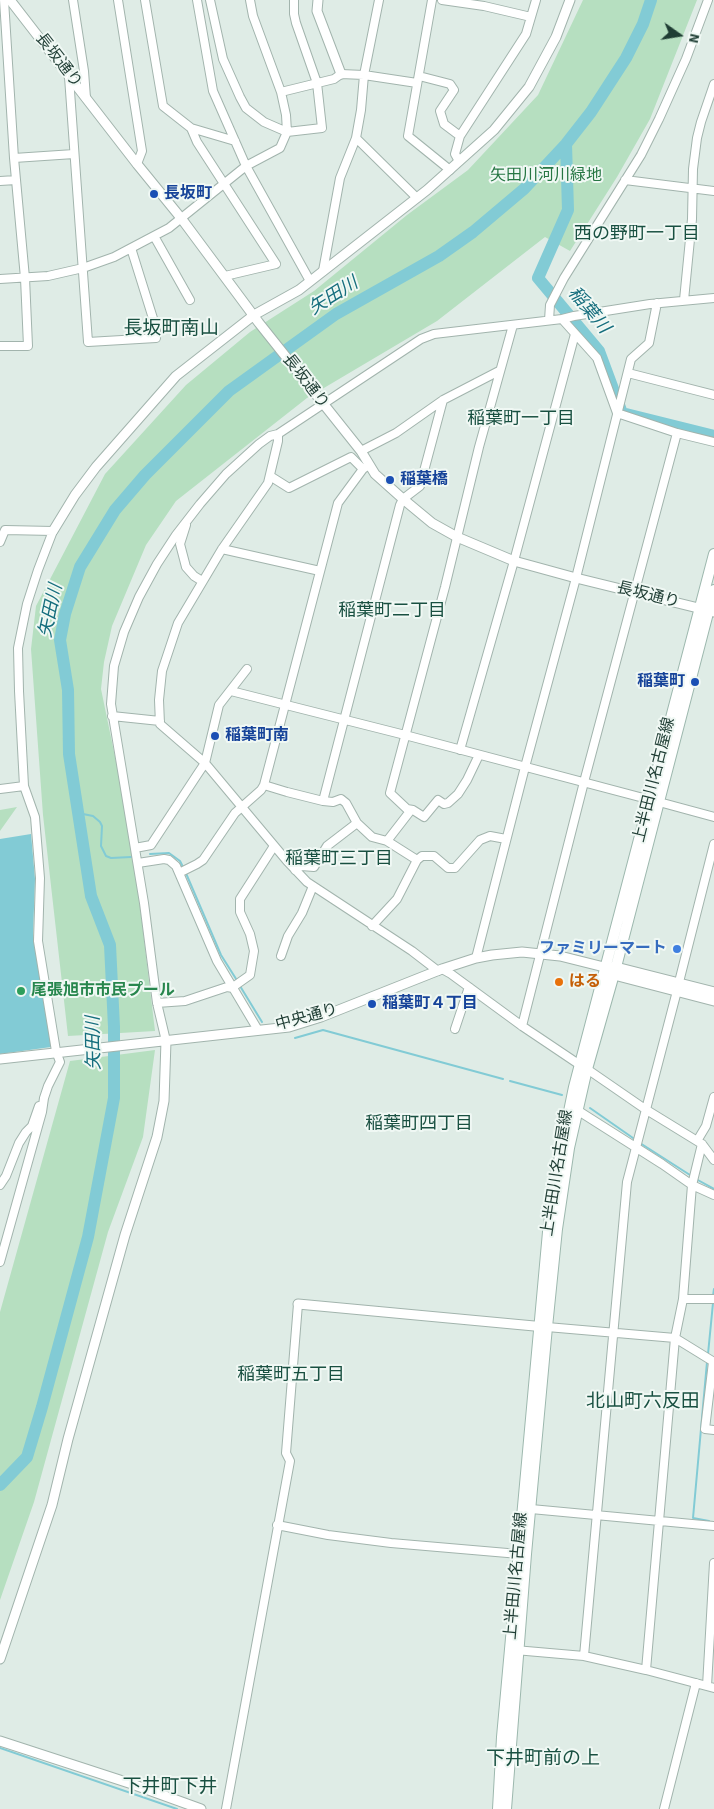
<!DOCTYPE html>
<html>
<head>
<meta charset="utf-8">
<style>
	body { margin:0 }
	#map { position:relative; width:714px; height:1809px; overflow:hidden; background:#dfece6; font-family:"Source Sans 3",sans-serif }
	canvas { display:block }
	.north { position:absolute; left:654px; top:10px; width:50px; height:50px; -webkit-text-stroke:4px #f0f8f4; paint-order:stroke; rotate:103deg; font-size:14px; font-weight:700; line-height:20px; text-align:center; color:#1f3d34 }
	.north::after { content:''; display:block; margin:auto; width:18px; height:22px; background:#1f3d34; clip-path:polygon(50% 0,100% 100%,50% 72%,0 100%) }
</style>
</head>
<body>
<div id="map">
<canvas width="714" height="1809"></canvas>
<div class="north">N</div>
</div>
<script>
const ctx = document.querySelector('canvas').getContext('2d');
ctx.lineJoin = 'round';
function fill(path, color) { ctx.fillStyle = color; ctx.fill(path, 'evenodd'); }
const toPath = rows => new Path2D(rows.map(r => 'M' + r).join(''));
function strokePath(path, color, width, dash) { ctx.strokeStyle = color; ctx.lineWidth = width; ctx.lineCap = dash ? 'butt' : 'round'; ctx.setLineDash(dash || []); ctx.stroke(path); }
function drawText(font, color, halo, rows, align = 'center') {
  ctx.font = font + ' "Source Sans 3","Noto Sans JP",sans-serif'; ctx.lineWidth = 4; ctx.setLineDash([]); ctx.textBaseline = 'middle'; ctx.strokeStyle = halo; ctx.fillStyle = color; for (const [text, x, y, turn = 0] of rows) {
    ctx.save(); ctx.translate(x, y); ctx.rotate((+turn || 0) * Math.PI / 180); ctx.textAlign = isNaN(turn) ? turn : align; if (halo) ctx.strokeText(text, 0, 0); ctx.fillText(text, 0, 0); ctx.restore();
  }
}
fill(toPath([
	[583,0,697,0,650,119,617,177,570,251,545,237,437,321,307,398,176,501,146,545,112,626,104,662,101,689,132,839,155,1031,68,1036,43,815,31,649,36,606,105,474,186,385,250,332,314,291,407,215,468,170,538,95],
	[17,807,0,831,0,810],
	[155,1050,143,1137,108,1232,34,1502,0,1600,0,1312,70,1061]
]), '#b6dfc0');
fill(toPath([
	[31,834,35,879,33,934,51,1047,0,1054,0,839]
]), '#82cbd5');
strokePath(toPath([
	[78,813,93,816,100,822,102,826,101,846,106,856,111,858,131,857],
	[150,854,169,853,180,861,183,867],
	[185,871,221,955,238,982],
	[240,986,262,1022],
	[295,1038,323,1030,503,1079],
	[510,1081,562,1095],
	[590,1108,633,1138],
	[640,1143,690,1175],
	[696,1179,714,1189],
	[713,1296,714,1289],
	[708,1354,713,1303],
	[707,1362,693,1518,709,1521],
	[0,1748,177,1809]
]), '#82cbd5', 2);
strokePath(toPath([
	[566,144,568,210,538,278,599,351,622,413,714,436],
	[0,1485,27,1457,42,1407,88,1237,114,1098,114,1027,110,945,91,896,69,754,68,690,60,640,65,614,80,567,115,510,145,475,229,391,336,314,439,256,473,232,524,189,566,144,591,112,626,58,643,24,651,0]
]), '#82cbd5', 12);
const minor = toPath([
	[73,0,84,71,86,98],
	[118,0,142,151,137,164],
	[145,0,163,106,191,128,197,142,276,264,225,276],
	[197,0,213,91,246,166,310,281],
	[210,0,223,59,240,97,246,108,264,122,287,132,322,128,317,83,296,23,294,14,294,0],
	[432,0,408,136,450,170],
	[442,0,484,6,531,17],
	[419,76,450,84,454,90,440,111,444,124,460,136],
	[69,77,88,342,156,338,156,328,131,248],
	[281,92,334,79,341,74,364,75,417,83],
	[191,128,235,141],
	[356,138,417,198],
	[14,158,74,154],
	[459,161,455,154,460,136,526,34,536,0],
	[625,180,714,191],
	[0,181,16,180],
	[154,236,190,300],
	[323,271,340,178,356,138,361,110,364,75,379,0],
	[0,279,48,276,83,268,114,257,169,228,246,166,280,148,287,132,286,115,281,92,253,16,250,0],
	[684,300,692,219,693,169,697,138,701,122,714,84],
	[562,319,597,358,617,413],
	[549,320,550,305,564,278,641,155,659,119,686,59,708,0],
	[0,346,28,346,25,278,14,158,4,0],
	[628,373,714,395],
	[617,413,677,433,714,442],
	[278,434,278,441,268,483,222,549,178,623,162,671,159,700,160,724,205,763,287,861,307,882,412,951,438,971],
	[361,451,396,433,443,400,499,371],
	[270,476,289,488,351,457,363,469],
	[186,525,180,544,186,567,194,576,202,581],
	[0,542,5,530,53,531,38,570,27,604,18,648,19,691,24,786,35,817,40,878,38,941,56,1051,60,1062,48,1086,44,1098,42,1112,0,1262],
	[222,549,320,571],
	[231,691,405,735,651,800],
	[112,716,160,721],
	[460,750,514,561,575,334],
	[479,755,467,780,458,794,448,803,444,804,438,800,424,817,413,810,407,809,390,793,445,587,479,447,513,325],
	[264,785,287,792,323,801,333,802,341,799,346,803,357,823,372,837,387,841,417,860],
	[0,789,24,786],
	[323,801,400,505,403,499,420,486,443,400],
	[659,802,714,817],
	[387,841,411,810],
	[135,848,151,845,197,775,205,763,219,705,247,669],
	[138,863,164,859,169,860,176,866,217,961,258,1030],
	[295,870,301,866,314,867,327,846,357,823],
	[179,873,197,864,203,860,235,813,261,790,264,785,338,503,363,469,369,465],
	[372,926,397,899,417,860,422,856,434,856,448,868,455,868,480,840,490,836,506,839],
	[281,956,288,936,302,913,313,886],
	[476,958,525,767,576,578,631,359,649,343,657,303],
	[442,969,451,974,522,1026,580,1065],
	[679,982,714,844],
	[233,987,250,975,254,951,250,934,240,912,240,899,274,846],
	[157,1003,185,1001,227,987,233,988],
	[522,1026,584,782,677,433],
	[455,1029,469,987],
	[166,1041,157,1003,144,903,111,704,114,666,124,632,139,597,157,564,176,535,200,504,226,474,259,444,270,436,278,434,421,339,434,334,562,319,574,316,650,304,714,298],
	[587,1069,645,1109,702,1144,714,1160],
	[577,1110,662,1164,692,1185,714,1195],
	[697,1141,706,1126,714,1097],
	[0,1185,6,1176,19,1143,26,1132,32,1126,39,1106],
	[683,1299,714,1299],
	[547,1327,675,1338,714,1362],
	[713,1362,705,1429,714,1430],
	[531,1509,714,1526],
	[277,1525,328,1535,391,1543,519,1554],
	[515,1650,584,1656,646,1670,714,1688],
	[584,1656,627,1182,677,991],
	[646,1670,675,1338,683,1299,692,1185,702,1144],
	[707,1686,714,1563],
	[226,1809,290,1461,286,1453,298,1304],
	[664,1809,696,1683]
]);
const tertiary = toPath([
	[10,0,137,164,181,218,259,323,361,451,375,474,403,499,432,523,457,537,514,561,576,578,714,612],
	[318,0,317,11,341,74],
	[53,531,75,495,96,467,176,376,254,315,299,290,427,190,494,130,529,87,556,37,570,0],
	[610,972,614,975,714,1001],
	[0,1059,289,1027,321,1017,442,969,476,958,492,955,522,952,560,956,604,967,616,967,714,992],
	[298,1304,545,1327],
	[0,1659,52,1505,68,1439,125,1235,157,1137,164,1101,166,1041],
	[0,1741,132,1784,201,1809]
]);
const secondary = toPath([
	[498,1809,502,1737,548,1232,554,1185,574,1087,714,554],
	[506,1809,526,1554,547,1327,557,1229,569,1148,587,1069,616,967,714,590]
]);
strokePath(minor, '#a2b4ad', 10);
strokePath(tertiary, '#a2b4ad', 11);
strokePath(secondary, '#9db8ae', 12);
strokePath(minor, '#fff', 8);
strokePath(tertiary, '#fff', 9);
strokePath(secondary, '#fff', 10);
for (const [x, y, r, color] of [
	[154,194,5,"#1a4fb4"],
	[390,480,5,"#1a4fb4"],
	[695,682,5,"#1a4fb4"],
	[215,736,5,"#1a4fb4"],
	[677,949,5,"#3f7fe0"],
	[559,982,5,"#e8710a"],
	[21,991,5,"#2e9e5b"],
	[372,1004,5,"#1a4fb4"]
]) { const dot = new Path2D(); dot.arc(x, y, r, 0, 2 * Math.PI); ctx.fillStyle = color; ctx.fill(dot); strokePath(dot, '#f0f8f4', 2); }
drawText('16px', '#1f3d34', '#f0f8f4', [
	["長坂通り",58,61,52],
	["長坂通り",305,382,52],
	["長坂通り",648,596,14],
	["上半田川名古屋線",655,780,-76],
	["中央通り",307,1018,-15],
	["上半田川名古屋線",558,1173,-81],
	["上半田川名古屋線",517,1576,-85]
]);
drawText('16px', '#267643', '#f0f8f4', [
	["矢田川河川緑地",546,176]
]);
drawText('bold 16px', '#164399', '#f0f8f4', [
	["長坂町",164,194],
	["稲葉橋",400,480],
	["稲葉町",685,682,"right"],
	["稲葉町南",225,736],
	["稲葉町４丁目",382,1004]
], 'left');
drawText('bold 16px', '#366cbe', '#f0f8f4', [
	["ファミリーマート",667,949]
], 'right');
drawText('bold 16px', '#c56008', '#f0f8f4', [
	["はる",569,982]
], 'left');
drawText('bold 16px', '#27864d', '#f0f8f4', [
	["尾張旭市市民プール",31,991]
], 'left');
drawText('18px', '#195041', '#f0f8f4', [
	["西の野町一丁目",637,235],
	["稲葉町一丁目",521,420],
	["稲葉町二丁目",392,612],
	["稲葉町三丁目",339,860],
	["稲葉町四丁目",419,1125],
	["稲葉町五丁目",291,1376]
]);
drawText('italic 18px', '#156e7d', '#f0f8f4', [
	["矢田川",334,297,-32],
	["稲葉川",588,311,50],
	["矢田川",52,611,-78],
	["矢田川",95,1043,-91]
]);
drawText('19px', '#195041', '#f0f8f4', [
	["長坂町南山",171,330],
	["北山町六反田",643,1403],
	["下井町前の上",543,1760],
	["下井町下井",170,1788]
]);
</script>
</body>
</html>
